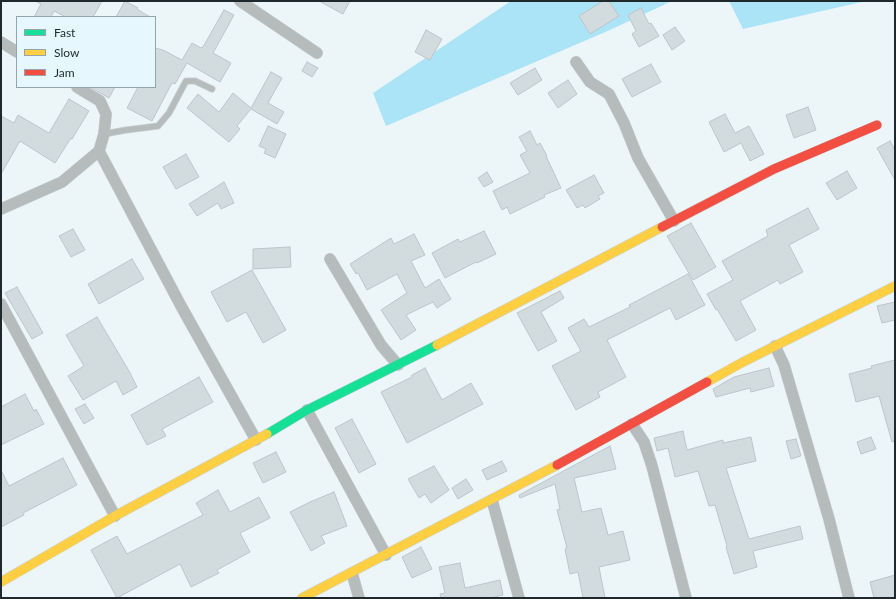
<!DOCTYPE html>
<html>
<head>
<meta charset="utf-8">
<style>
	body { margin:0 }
	#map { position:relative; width:896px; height:599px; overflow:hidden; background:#ecf5f8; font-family:Lato,sans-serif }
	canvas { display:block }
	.frame { position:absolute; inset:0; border:2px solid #1e292d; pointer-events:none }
	.legend { position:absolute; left:16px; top:16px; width:140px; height:72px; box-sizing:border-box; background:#e6f7fe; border:1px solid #96a5aa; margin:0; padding:5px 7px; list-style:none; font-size:12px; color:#1e292d }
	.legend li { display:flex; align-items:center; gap:8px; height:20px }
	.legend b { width:20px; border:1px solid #96a5aa }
</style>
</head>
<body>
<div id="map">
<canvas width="896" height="599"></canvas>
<div class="frame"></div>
<ul class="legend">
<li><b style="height:5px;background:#16e098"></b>Fast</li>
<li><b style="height:5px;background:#ffcf43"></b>Slow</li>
<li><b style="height:5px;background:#f24e42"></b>Jam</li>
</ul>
</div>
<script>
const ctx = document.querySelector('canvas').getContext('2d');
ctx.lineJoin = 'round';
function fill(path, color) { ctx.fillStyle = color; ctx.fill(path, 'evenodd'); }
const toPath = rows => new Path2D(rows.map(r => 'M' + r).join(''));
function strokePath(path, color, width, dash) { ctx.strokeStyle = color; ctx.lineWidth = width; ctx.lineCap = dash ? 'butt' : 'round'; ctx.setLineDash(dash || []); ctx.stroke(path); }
fill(toPath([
	[511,1,672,1,610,30,386,126,373,93],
	[729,1,866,1,743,29]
]), '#ace4f7');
const building = toPath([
	[35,1,102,1,93,17,66,17,54,11,51,17,34,17,41,4,35,1],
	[125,1,138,8,137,9,150,17,116,17,125,1],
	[319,1,350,1,343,14,319,1],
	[603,1,609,1,619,16,590,34,579,16,603,1],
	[641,8,649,24,651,23,659,36,639,47,632,34,636,31,628,15,641,8],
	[224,10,234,15,213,53,231,63,220,82,187,63,175,84,172,83,152,121,127,108,138,87,155,87,155,48,163,50,182,60,192,43,201,48,202,47,203,47,224,10],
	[675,27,685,41,672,50,663,35,675,27],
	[426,30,442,39,430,60,415,52,426,30],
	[307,62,318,68,312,77,302,71,307,62],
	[651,64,661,82,632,97,622,79,651,64],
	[535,68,542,80,518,95,510,83,535,68],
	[271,72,282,78,268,103,284,112,277,124,251,109,237,126,240,129,229,142,187,108,198,94,219,112,233,93,251,108,271,72],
	[568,80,577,94,558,108,548,93,568,80],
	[90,87,115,87,109,98,90,87],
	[69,99,89,111,72,139,71,138,55,163,20,141,1,174,1,116,14,123,18,115,49,133,69,99],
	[808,107,816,130,794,138,786,115,808,107],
	[725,114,735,133,749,126,764,154,750,161,741,143,724,152,709,122,725,114],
	[268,126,286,134,275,158,264,153,266,149,259,146,268,126],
	[530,131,537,145,540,143,547,156,546,156,561,188,544,195,545,197,510,214,507,207,502,210,493,191,530,173,520,155,527,151,519,137,530,131],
	[890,141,895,150,895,180,877,148,890,141],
	[186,154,199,177,176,189,163,167,186,154],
	[847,171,857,188,837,200,826,183,847,171],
	[487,172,493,182,484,187,478,178,487,172],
	[594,175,604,193,598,196,600,199,585,208,583,205,577,208,566,190,594,175],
	[224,182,234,203,221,209,218,203,197,216,189,204,224,182],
	[808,208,819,229,789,245,803,272,780,284,778,280,740,301,756,330,736,341,717,309,716,310,707,294,733,280,722,261,768,236,766,230,808,208],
	[691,223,716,267,693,280,667,236,691,223],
	[73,229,85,250,71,257,59,236,73,229],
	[484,231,496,254,477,263,476,262,445,278,432,253,458,239,460,242,484,231],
	[414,234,425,255,411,261,425,288,439,279,451,299,437,308,433,302,406,315,416,330,401,340,381,310,407,293,397,274,367,290,358,273,356,274,350,264,391,238,394,244,414,234],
	[290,247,291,267,253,269,253,249,290,247],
	[132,259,144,279,99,304,88,284,132,259],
	[252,270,286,330,263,343,246,312,227,322,211,292,252,270],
	[688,274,705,305,676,320,670,308,607,340,626,377,598,392,600,397,576,410,552,366,581,351,568,328,584,319,589,327,630,307,629,305,688,274],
	[17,287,43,333,32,339,5,293,17,287],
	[560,291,564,298,541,312,557,341,538,351,517,313,560,291],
	[895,302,895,320,882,323,877,306,895,302],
	[97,317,129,371,137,387,123,395,116,381,83,400,68,376,84,366,66,335,97,317],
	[895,360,895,441,892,442,879,396,856,402,849,374,872,368,871,366,895,360],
	[425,368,442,400,471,383,483,404,407,443,381,392,412,377,412,375,425,368],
	[769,368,774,386,751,392,750,388,716,397,713,389,734,377,769,368],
	[199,377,213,402,162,429,166,436,147,445,131,415,199,377],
	[25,394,34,411,36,409,44,424,1,445,1,407,25,394],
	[85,404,94,418,84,424,75,409,85,404],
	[352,419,376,464,359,473,335,428,352,419],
	[683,431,687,450,723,440,723,443,751,437,756,461,726,468,749,539,800,526,803,539,753,551,757,567,734,574,726,547,727,546,715,505,709,506,698,471,675,477,668,448,657,451,654,438,683,431],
	[871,437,876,449,861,454,857,442,871,437],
	[796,439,801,456,791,459,786,441,796,439],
	[610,446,616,469,574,478,582,512,601,508,608,535,623,531,630,560,599,567,605,598,583,598,578,572,570,574,565,549,567,548,557,510,560,509,555,484,520,498,519,495,610,446],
	[276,452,286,472,263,483,253,463,276,452],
	[63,458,77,485,23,513,24,515,1,527,1,470,9,486,63,458],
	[502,461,507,471,487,480,482,470,502,461],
	[434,466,449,490,431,503,425,494,419,498,408,479,434,466],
	[466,479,473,490,458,499,452,488,466,479],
	[218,490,230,512,259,497,270,518,240,533,250,552,217,570,219,573,191,587,180,564,117,598,91,550,117,536,127,554,203,515,196,503,218,490],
	[334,492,347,526,321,536,325,543,311,551,290,512,310,502,334,492],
	[421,547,432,569,412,578,402,557,421,547],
	[460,563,465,588,500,580,503,595,490,598,441,598,440,594,445,593,439,567,460,563],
	[895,575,895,598,874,598,870,582,895,575]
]);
fill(building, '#d2dcdf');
strokePath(building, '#bcc5c9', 1);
const lane = toPath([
	[104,134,126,130,158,126,169,113,186,81,195,81,212,89]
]);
const street = toPath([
	[240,1,317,53],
	[1,42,17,52],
	[576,62,590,82,609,94,624,123,638,158,674,221],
	[77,87,100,101,106,114,104,134,99,151],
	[99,151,181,306,256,440],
	[1,209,62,182,99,151],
	[330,259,381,345,398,365],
	[1,304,115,516],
	[775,346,784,365,829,519,849,598],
	[307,410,386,555],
	[632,424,644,442,652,466,686,598],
	[492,500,519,598],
	[352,573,359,598]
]);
const fast = toPath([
	[267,434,307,410,437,345]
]);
const slow = toPath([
	[437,345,662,227],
	[707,382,743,362,895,286],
	[1,582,115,516,267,434],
	[302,598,557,465]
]);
const jam = toPath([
	[662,227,774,169,877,125],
	[557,465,707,382]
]);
strokePath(lane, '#c8cfd3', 7);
strokePath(street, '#c8cfd3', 12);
strokePath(fast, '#c8cfd3', 10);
strokePath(slow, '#c8cfd3', 10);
strokePath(jam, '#c8cfd3', 10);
strokePath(lane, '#b6bbbc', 5.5);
strokePath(street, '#b6bbbc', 11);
strokePath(fast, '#16e098', 9);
strokePath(slow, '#ffcf43', 9);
strokePath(jam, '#f24e42', 9);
</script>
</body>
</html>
